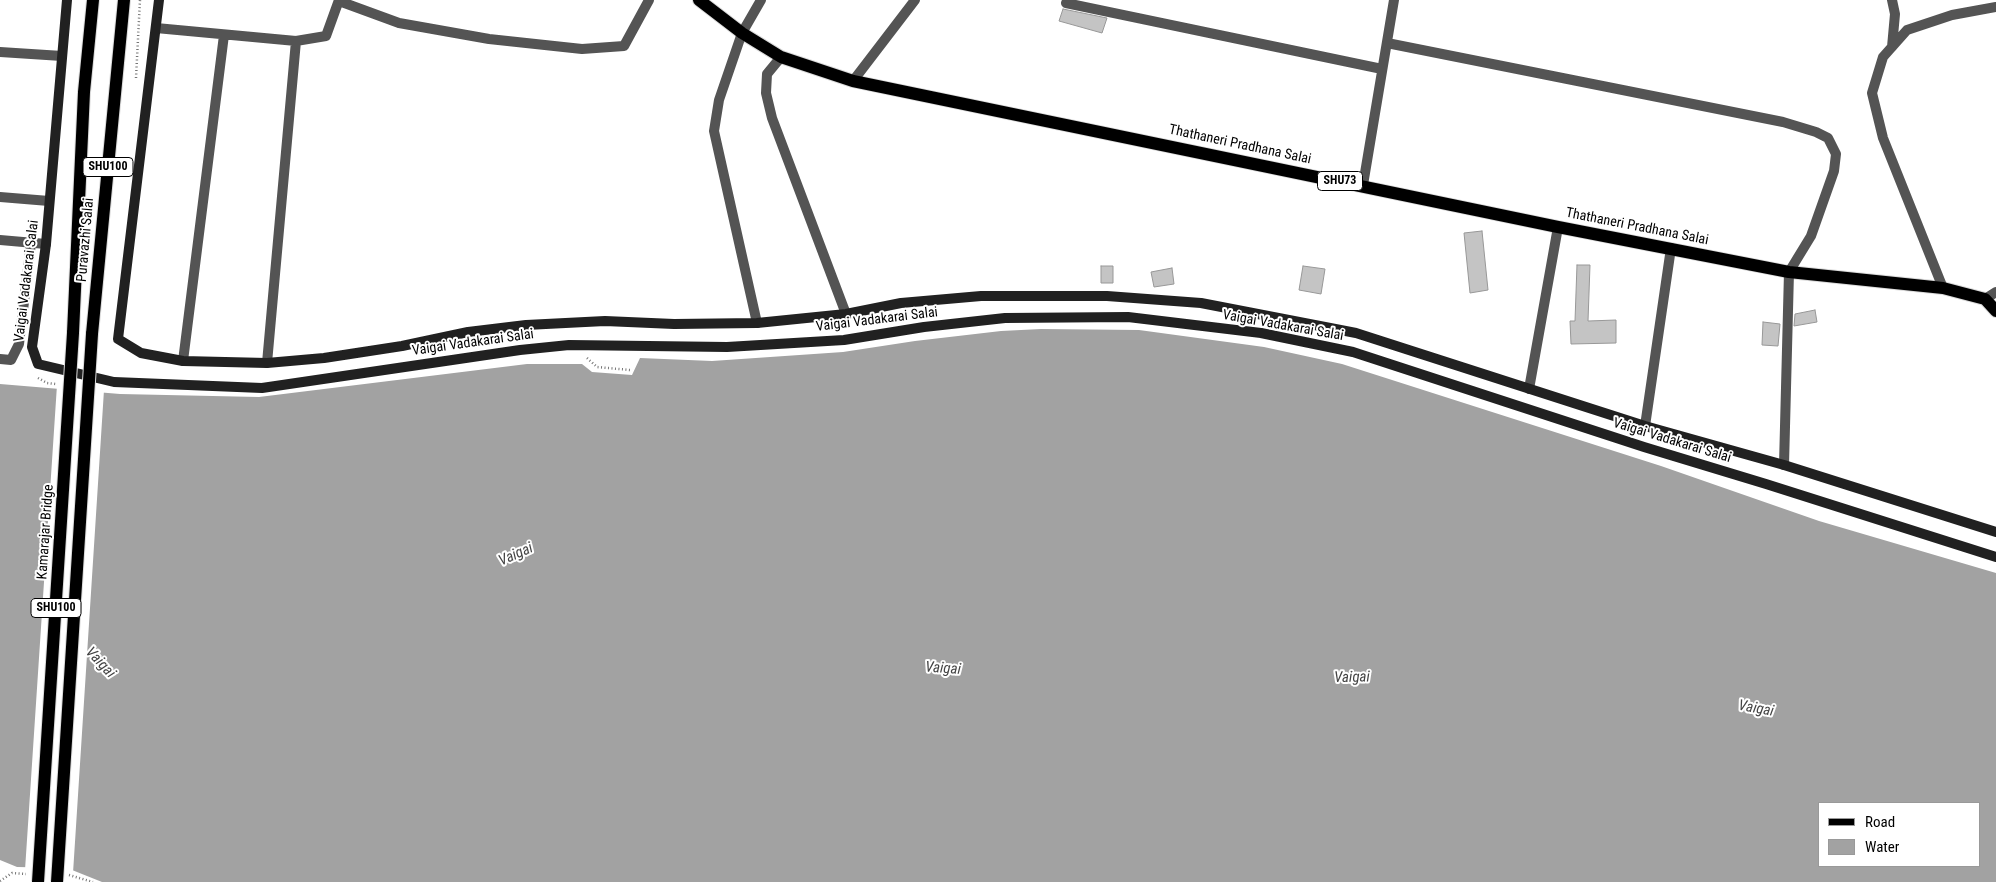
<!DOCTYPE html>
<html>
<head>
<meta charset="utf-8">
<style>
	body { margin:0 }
	#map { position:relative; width:1996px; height:882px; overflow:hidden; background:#fff; font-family:"Roboto Condensed",sans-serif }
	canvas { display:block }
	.legend { position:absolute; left:1818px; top:802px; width:162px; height:65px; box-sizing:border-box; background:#fff; border:1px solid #999; margin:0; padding:6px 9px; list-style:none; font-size:15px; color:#000 }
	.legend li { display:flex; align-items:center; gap:10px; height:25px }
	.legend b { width:25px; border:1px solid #999 }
</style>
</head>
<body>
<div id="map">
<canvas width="1996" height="882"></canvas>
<ul class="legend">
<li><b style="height:6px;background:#000"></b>Road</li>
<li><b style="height:14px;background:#a2a2a2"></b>Water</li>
</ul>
</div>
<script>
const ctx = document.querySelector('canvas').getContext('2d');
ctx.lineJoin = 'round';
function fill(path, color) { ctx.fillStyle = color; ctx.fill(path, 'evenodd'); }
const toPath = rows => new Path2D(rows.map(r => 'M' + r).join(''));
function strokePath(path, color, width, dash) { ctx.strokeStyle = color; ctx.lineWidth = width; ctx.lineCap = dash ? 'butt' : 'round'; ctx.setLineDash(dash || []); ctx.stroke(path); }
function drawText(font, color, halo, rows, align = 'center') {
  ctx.font = font + ' "Roboto Condensed",sans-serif'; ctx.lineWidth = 4; ctx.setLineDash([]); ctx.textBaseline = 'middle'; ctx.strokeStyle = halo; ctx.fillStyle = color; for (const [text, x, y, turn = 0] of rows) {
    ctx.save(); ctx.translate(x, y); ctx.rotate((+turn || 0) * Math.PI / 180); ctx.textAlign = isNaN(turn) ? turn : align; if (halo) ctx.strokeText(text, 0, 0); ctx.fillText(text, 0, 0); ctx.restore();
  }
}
fill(toPath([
	[1041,329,1139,330,1264,347,1342,364,1661,466,1819,521,1996,573,1996,882,102,882,67,868,17,867,0,860,0,384,120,394,259,397,527,364,582,364,592,372,632,375,640,358,712,361,843,352,915,341,1001,331],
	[1820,803,1980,803,1980,866,1820,866]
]), '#a2a2a2');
fill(toPath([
	[57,385,104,390,73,873,67,871,25,870]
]), '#fff');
const building = toPath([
	[1063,9,1107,18,1102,33,1059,21,1063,9],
	[1482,231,1488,290,1470,293,1464,233,1482,231],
	[1577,265,1590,265,1588,321,1616,320,1616,343,1571,344,1570,321,1575,321,1577,265],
	[1101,266,1113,266,1113,283,1101,283,1101,266],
	[1303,266,1325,269,1321,294,1299,290,1303,266],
	[1172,268,1174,284,1154,287,1151,272,1172,268],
	[1815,310,1817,322,1794,326,1795,314,1815,310],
	[1763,322,1780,324,1778,346,1762,345,1763,322]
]);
fill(building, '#c4c4c4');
strokePath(building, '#989898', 1);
const primary = toPath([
	[699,0,742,33,781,57,853,81,1558,227,1789,272,1943,288,1985,299,1996,311],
	[73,333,84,92,93,0],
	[92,334,124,0]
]);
strokePath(primary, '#dbdbdb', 14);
strokePath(toPath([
	[136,78,140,0],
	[587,358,597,367,630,370],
	[38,378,47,383,56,384],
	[69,875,93,882],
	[0,881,12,873,26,874]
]), '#767676', 2.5, [1, 2.5]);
strokePath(toPath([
	[339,1,399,23,489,39,582,49,624,46,649,0],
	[1066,3,1382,69],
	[156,28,296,41,326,36,339,0],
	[1387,43,1783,122,1816,132,1828,138,1836,154,1834,171,1811,236,1789,272,1784,465],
	[1892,47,1895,14,1892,0],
	[0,52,62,56],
	[781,57,767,74,766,93,772,118,846,314],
	[853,81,915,0],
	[1363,185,1394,0],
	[0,197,49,201],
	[0,240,46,244],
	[1943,288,1883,138,1872,93,1883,57,1907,30,1952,15,1996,7],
	[1985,299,1996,292],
	[757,323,714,131,719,100,742,33,761,0],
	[0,359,11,360,19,344,31,243],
	[183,361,224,35],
	[267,363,296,41],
	[1529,389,1558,227],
	[1645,426,1671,248]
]), '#545454', 10);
strokePath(toPath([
	[67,0,46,244,32,347,38,364,114,382,262,388,520,350,569,345,727,347,844,340,924,327,1005,318,1128,317,1261,333,1353,352,1644,447,1766,484,1996,557],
	[159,0,118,339,141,353,183,361,267,363,324,358,402,346,468,332,526,325,605,321,674,324,757,323,846,314,901,303,981,296,1107,296,1201,303,1356,333,1645,426,1784,465,1996,532]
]), '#212121', 10);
strokePath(primary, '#000', 12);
const primaryBridge = toPath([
	[38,882,73,333],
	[57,882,92,334]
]);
strokePath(primaryBridge, '#dbdbdb', 14, []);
strokePath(primaryBridge, '#000', 12);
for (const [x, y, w] of [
	[108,167,50],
	[1340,181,45],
	[56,608,50]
]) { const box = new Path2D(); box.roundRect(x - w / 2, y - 9.5, w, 19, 4); ctx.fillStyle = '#fff'; ctx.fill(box); strokePath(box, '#000', 1); }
drawText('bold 12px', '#000', null, [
	["SHU100",108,167],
	["SHU73",1340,181],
	["SHU100",56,608]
]);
drawText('14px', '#000', '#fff', [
	["Thathaneri Pradhana Salai",1240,145,12],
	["Thathaneri Pradhana Salai",1637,227,11],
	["Puravazhi Salai",86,240,-85],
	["Vaigai Vadakarai Salai",27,281,-83],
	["Vaigai Vadakarai Salai",877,320,-7],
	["Vaigai Vadakarai Salai",1283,326,10],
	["Vaigai Vadakarai Salai",473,343,-8],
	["Vaigai Vadakarai Salai",1672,441,17],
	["Kamarajar Bridge",46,532,-86]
]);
drawText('italic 15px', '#434343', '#fff', [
	["Vaigai",516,555,-24],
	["Vaigai",100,663,47],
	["Vaigai",943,669,4],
	["Vaigai",1352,678,-1],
	["Vaigai",1756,709,10]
]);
</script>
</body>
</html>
